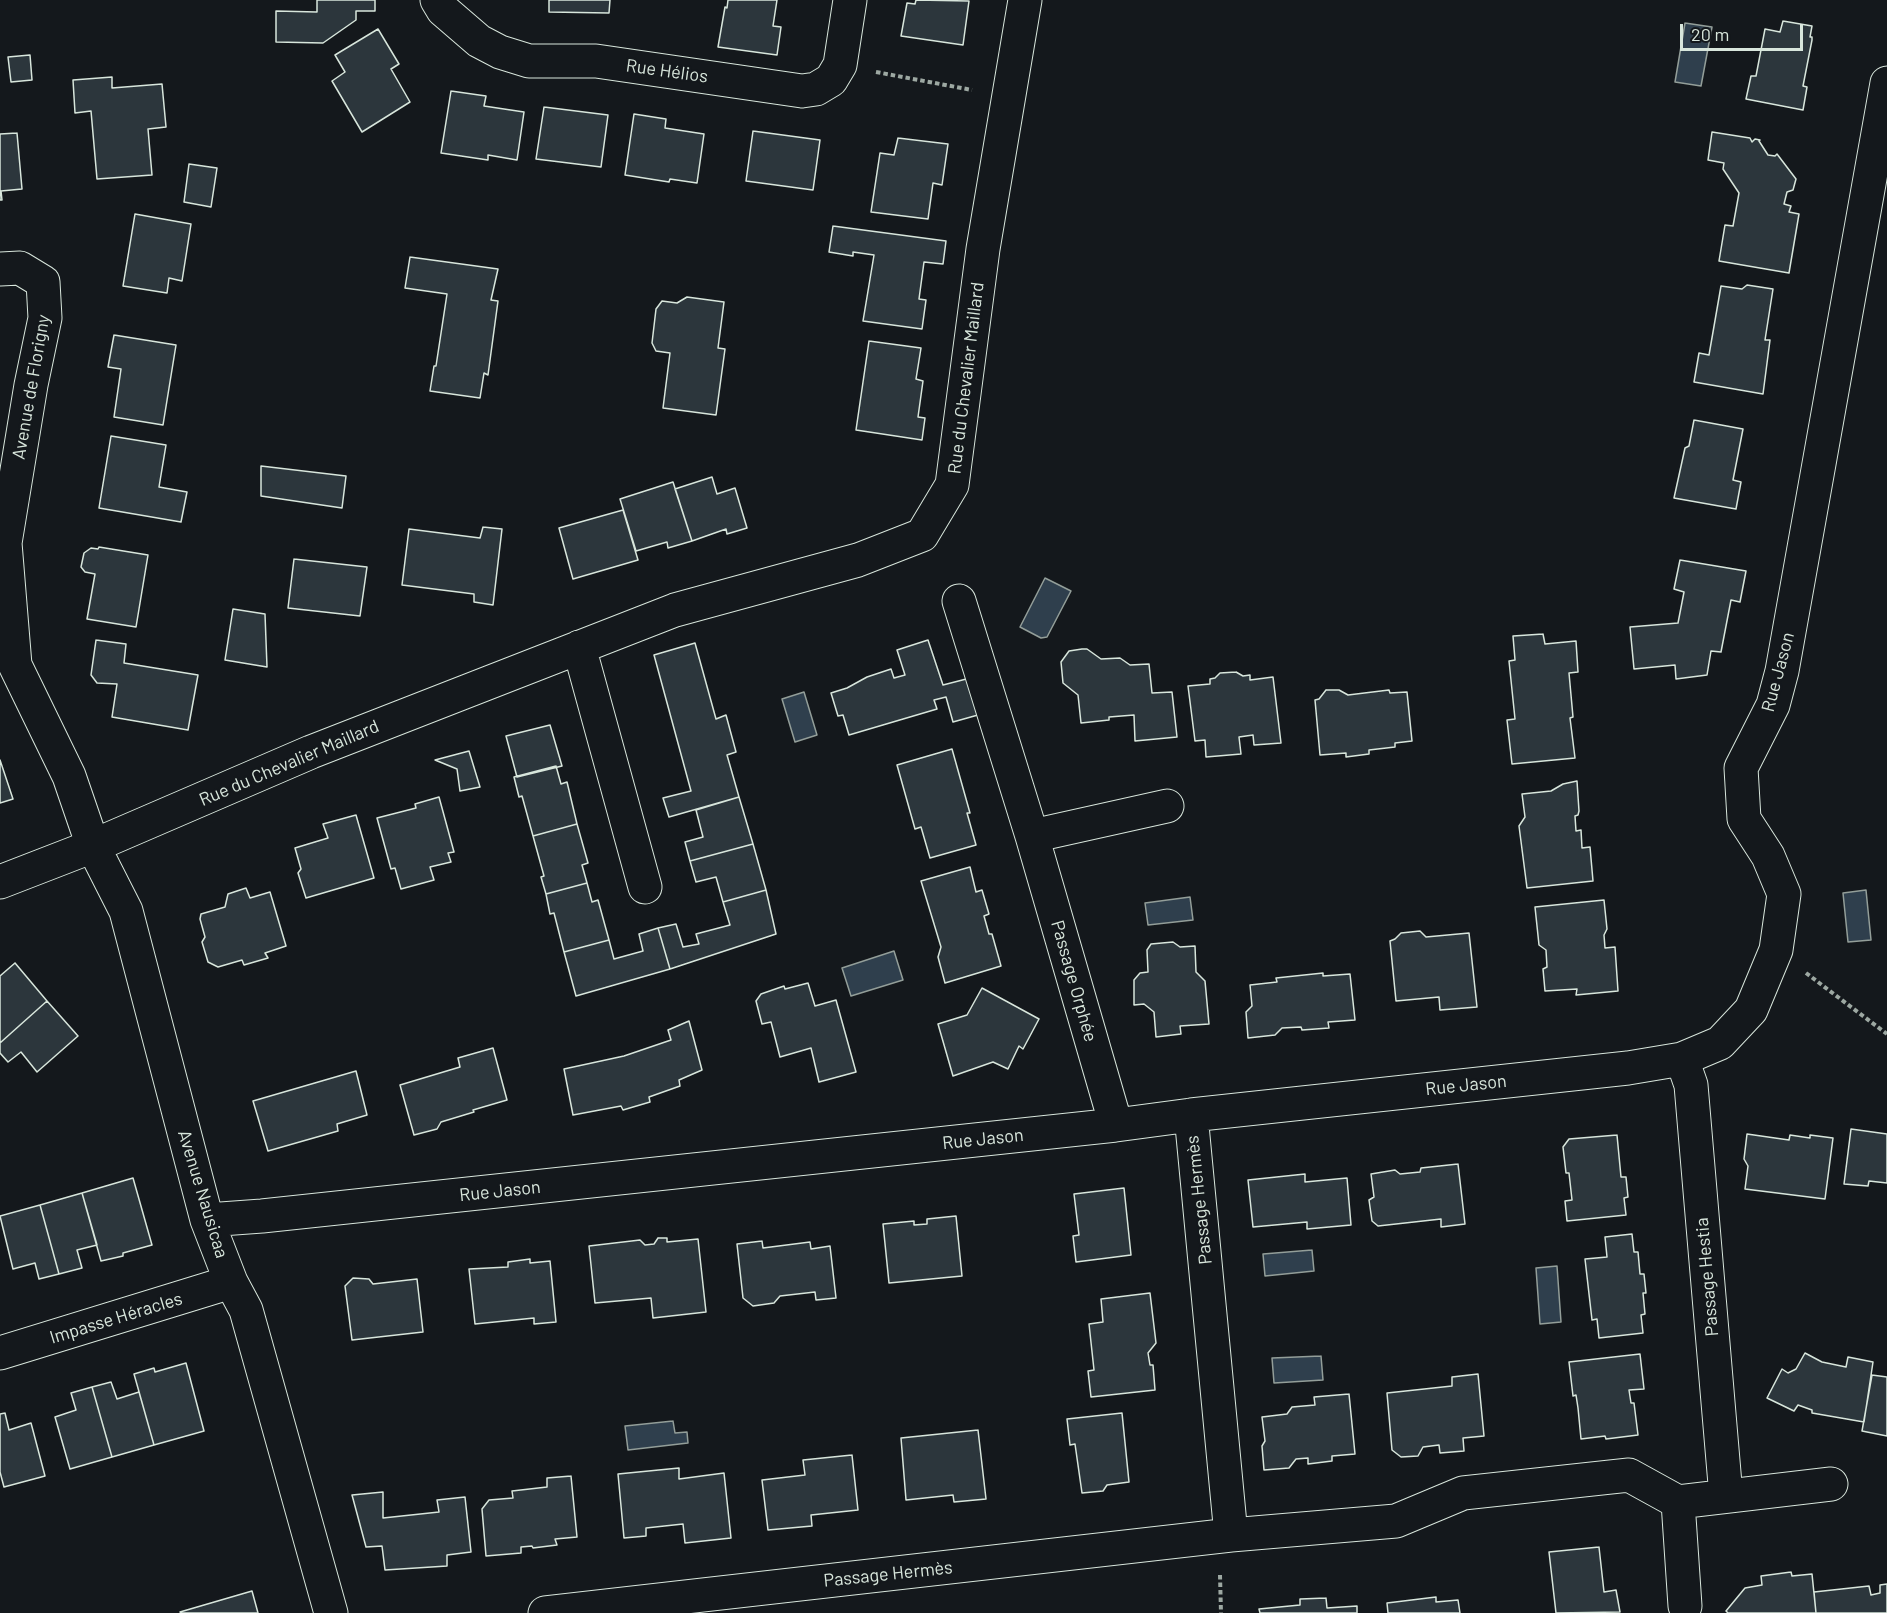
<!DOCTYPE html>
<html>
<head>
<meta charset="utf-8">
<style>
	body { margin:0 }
	#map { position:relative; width:1887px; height:1613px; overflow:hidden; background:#14181c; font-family:Barlow,sans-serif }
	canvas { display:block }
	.scale { position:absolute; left:1680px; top:24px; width:123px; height:27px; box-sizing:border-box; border:3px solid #d8e6dc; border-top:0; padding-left:8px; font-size:18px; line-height:21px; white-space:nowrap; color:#d8e6dc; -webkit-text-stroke:4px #14181c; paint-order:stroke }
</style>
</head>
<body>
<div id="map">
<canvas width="1887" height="1613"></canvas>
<div class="scale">20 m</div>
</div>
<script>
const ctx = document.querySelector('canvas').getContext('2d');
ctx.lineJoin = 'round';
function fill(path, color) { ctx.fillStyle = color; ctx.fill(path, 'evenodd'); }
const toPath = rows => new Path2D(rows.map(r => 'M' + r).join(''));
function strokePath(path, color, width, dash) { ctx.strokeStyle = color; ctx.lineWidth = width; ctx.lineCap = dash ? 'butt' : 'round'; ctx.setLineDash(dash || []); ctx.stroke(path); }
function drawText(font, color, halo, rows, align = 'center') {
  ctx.font = font + ' Barlow,sans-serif'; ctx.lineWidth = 4.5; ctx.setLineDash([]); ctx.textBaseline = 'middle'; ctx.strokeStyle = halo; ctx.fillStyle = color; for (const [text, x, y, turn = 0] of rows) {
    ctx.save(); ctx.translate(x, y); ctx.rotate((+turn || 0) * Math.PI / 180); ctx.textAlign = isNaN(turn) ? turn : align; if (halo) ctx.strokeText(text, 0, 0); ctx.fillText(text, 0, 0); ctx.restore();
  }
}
const water = toPath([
	[1685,23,1712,27,1701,86,1675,82,1685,23],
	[1045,578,1071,591,1047,637,1041,638,1020,627,1045,578],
	[804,692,817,735,795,742,782,699,804,692],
	[1866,890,1871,940,1848,942,1843,893,1866,890],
	[1190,897,1193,920,1148,925,1145,903,1190,897],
	[894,951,903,980,851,996,842,968,894,951],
	[1312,1250,1314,1271,1265,1276,1263,1254,1312,1250],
	[1557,1266,1561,1322,1540,1324,1536,1268,1557,1266],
	[1321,1356,1323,1380,1274,1383,1272,1358,1321,1356],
	[673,1421,675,1433,687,1432,688,1443,628,1450,625,1426,673,1421]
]);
fill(water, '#2f3f4d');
strokePath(water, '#939e99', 1.5);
const building = toPath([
	[317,0,375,0,375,11,356,11,356,20,323,43,276,42,276,11,317,12,317,0],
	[549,0,610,0,609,13,549,12,549,0],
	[728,0,777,0,773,26,781,27,777,55,718,47,725,7,727,8,728,0],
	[916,0,969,1,963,45,901,36,907,3,915,4,916,0],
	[1783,21,1812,26,1810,37,1812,37,1812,40,1803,86,1807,87,1803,110,1746,99,1751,76,1756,76,1765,29,1780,32,1783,21],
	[378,29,399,64,391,69,410,102,362,132,332,81,345,72,335,55,378,29],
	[30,55,32,80,11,82,8,57,30,55],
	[112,77,112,88,162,84,166,127,148,129,152,175,97,179,91,111,75,113,73,80,112,77],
	[451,91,486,96,484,106,524,112,517,160,488,155,488,160,441,153,451,91],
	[544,107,608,115,601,167,536,159,544,107],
	[634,114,666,119,665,128,704,134,697,183,670,179,669,182,625,175,634,114],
	[753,131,820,140,813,190,746,181,753,131],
	[1712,132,1750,138,1752,142,1755,139,1760,140,1759,141,1768,155,1775,156,1777,154,1796,179,1793,190,1787,192,1784,204,1791,206,1789,212,1799,214,1789,273,1719,261,1725,225,1733,226,1739,193,1723,169,1724,163,1708,160,1712,132],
	[17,133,22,189,1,191,2,200,0,200,0,134,17,133],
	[898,138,948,144,942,185,933,183,928,219,871,212,880,153,894,155,898,138],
	[189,164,217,168,211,207,184,202,189,164],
	[135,214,191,224,182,281,169,278,167,293,123,286,135,214],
	[833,226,946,241,943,264,924,262,919,299,926,300,922,329,863,321,874,255,853,252,853,256,829,252,833,226],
	[410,257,498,269,491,300,498,301,488,375,484,373,480,398,430,391,434,366,436,366,447,294,405,288,410,257],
	[1747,285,1773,289,1765,340,1770,340,1763,394,1694,382,1699,353,1709,355,1721,286,1742,289,1747,285],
	[687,297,724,302,718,348,725,349,716,415,663,408,670,353,656,351,652,343,656,309,662,301,677,303,687,297],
	[114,335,176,345,163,425,114,417,121,369,108,367,114,335],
	[869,341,921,348,916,379,923,381,918,417,925,418,922,440,856,430,869,341],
	[1694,420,1743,429,1733,480,1741,482,1736,509,1674,498,1685,448,1689,446,1694,420],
	[111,436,166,445,159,487,187,492,181,522,99,508,111,436],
	[261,466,346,476,342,508,261,496,261,466],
	[712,477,717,494,735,488,747,528,727,534,726,529,692,541,675,489,712,477],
	[673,482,692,541,668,548,667,542,636,551,620,499,673,482],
	[623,510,638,560,573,579,559,528,623,510],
	[483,527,502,529,493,605,474,602,474,594,402,585,409,529,480,538,483,527],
	[99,547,148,555,136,627,87,619,95,574,85,572,81,567,84,553,91,548,98,549,99,547],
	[294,559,367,567,360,616,288,608,294,559],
	[1680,560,1746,571,1740,602,1731,600,1721,652,1711,651,1707,675,1676,679,1675,665,1634,669,1630,627,1678,623,1684,592,1674,589,1680,560],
	[233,609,265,614,267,667,225,660,233,609],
	[1543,634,1545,644,1576,641,1578,672,1569,673,1573,717,1570,718,1575,758,1512,764,1507,720,1515,719,1509,661,1515,660,1513,636,1543,634],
	[96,640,126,644,124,663,198,675,188,730,112,717,117,684,97,683,91,675,96,640],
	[928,640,943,685,974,677,985,713,953,722,946,697,934,700,937,709,849,735,843,715,838,716,831,693,847,688,867,677,891,669,894,678,905,675,897,650,928,640],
	[695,643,716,719,726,715,736,752,727,755,739,797,669,817,663,798,691,791,654,655,695,643],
	[1082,649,1087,649,1101,659,1120,658,1130,665,1149,664,1152,693,1172,692,1177,737,1135,741,1134,715,1109,717,1109,720,1081,723,1078,695,1063,683,1061,662,1069,651,1082,649],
	[1236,672,1243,676,1250,675,1250,680,1273,677,1281,743,1254,745,1253,735,1239,737,1241,754,1206,757,1205,740,1195,741,1188,686,1210,684,1210,679,1215,678,1220,673,1236,672],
	[1326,690,1339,690,1348,695,1389,690,1390,693,1407,692,1412,741,1395,743,1395,747,1369,750,1369,754,1346,757,1346,753,1320,755,1315,700,1319,699,1326,690],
	[550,725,562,766,517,777,506,736,550,725],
	[952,749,970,813,967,813,976,845,930,858,921,827,915,829,897,765,952,749],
	[469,751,480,787,460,791,457,769,435,760,469,751],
	[0,760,13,799,0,803,0,760],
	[556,766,561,784,567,782,577,824,533,836,522,796,519,797,514,777,556,766],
	[1577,781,1579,811,1578,815,1575,816,1576,831,1581,830,1582,848,1590,847,1593,881,1527,888,1519,826,1525,817,1522,794,1551,791,1563,784,1577,781],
	[439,797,454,852,448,853,451,862,430,867,434,880,401,889,395,868,391,869,377,818,416,808,415,804,439,797],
	[739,797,753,844,690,861,685,842,703,837,696,810,739,797],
	[356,815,374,878,306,898,298,873,301,869,295,848,328,838,323,824,356,815],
	[577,824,588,863,582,865,587,883,546,894,541,877,544,876,533,836,577,824],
	[753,844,766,890,723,902,716,877,696,882,690,861,753,844],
	[970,867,976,892,982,890,989,914,984,916,989,934,992,934,1001,966,945,983,938,957,941,947,921,881,970,867],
	[587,883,592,902,598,900,609,940,564,952,554,913,550,914,546,894,587,883],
	[246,888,250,898,270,892,286,946,265,953,268,958,244,965,242,960,218,967,208,962,202,942,205,937,200,919,201,914,225,907,228,894,246,888],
	[766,890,776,934,670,969,658,928,676,924,683,947,699,944,696,934,730,925,723,902,766,890],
	[1604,900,1607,929,1604,935,1605,948,1615,947,1618,991,1576,995,1577,989,1545,991,1543,969,1547,967,1546,950,1539,945,1535,907,1604,900],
	[658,928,670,969,576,996,564,952,609,940,614,959,643,951,639,934,658,928],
	[1420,931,1426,937,1469,933,1477,1007,1440,1010,1439,997,1396,1001,1390,941,1395,939,1401,933,1420,931],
	[1173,942,1180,947,1195,946,1196,972,1205,981,1209,1024,1180,1026,1181,1034,1156,1037,1154,1012,1144,1004,1134,1005,1134,980,1140,973,1148,972,1147,950,1151,944,1173,942],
	[15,963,47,1001,0,1043,0,976,15,963],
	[1323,973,1323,976,1350,974,1355,1020,1328,1022,1329,1028,1302,1030,1301,1027,1282,1028,1275,1035,1248,1038,1246,1012,1252,1006,1250,985,1277,982,1276,978,1323,973],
	[808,983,815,1006,836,1000,856,1072,819,1082,811,1048,780,1057,771,1022,762,1024,756,1001,761,994,784,986,785,989,808,983],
	[982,988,1039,1019,1023,1049,1019,1046,1008,1069,993,1062,953,1076,938,1024,967,1015,982,988],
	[47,1001,78,1036,37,1072,21,1052,8,1062,0,1053,0,1043,47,1001],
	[689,1021,702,1070,679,1080,680,1086,649,1097,650,1102,623,1110,621,1106,573,1115,564,1069,624,1056,671,1040,668,1030,689,1021],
	[493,1048,507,1100,473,1110,474,1112,441,1122,437,1129,414,1135,400,1085,460,1067,458,1058,493,1048],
	[356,1071,367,1115,337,1124,338,1131,268,1151,253,1101,356,1071],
	[1851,1129,1887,1134,1887,1183,1869,1181,1868,1186,1844,1184,1851,1129],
	[1747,1134,1789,1140,1790,1135,1810,1138,1810,1135,1833,1138,1825,1199,1745,1189,1748,1166,1744,1159,1747,1134],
	[1617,1135,1621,1177,1626,1177,1628,1197,1624,1198,1626,1215,1567,1221,1565,1201,1572,1200,1569,1173,1566,1173,1563,1147,1569,1139,1617,1135],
	[1458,1164,1465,1224,1441,1227,1441,1219,1378,1226,1372,1221,1369,1200,1374,1197,1371,1174,1395,1170,1400,1174,1420,1172,1421,1168,1458,1164],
	[1305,1174,1305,1182,1347,1178,1351,1225,1307,1229,1307,1222,1253,1227,1248,1180,1305,1174],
	[133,1178,152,1245,123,1253,123,1256,101,1261,82,1193,133,1178],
	[1124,1188,1131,1255,1076,1262,1073,1236,1079,1235,1074,1194,1124,1188],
	[82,1193,97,1245,77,1250,82,1268,59,1274,40,1205,82,1193],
	[40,1205,59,1274,39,1279,35,1263,13,1269,0,1216,40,1205],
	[956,1216,962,1276,889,1283,883,1224,914,1221,914,1225,927,1224,927,1219,956,1216],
	[1632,1234,1634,1252,1638,1252,1640,1274,1644,1274,1646,1293,1643,1293,1645,1314,1641,1315,1643,1333,1599,1338,1597,1319,1592,1320,1585,1259,1607,1257,1605,1237,1632,1234],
	[658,1238,667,1238,667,1242,698,1239,706,1312,653,1318,651,1298,595,1303,589,1246,640,1240,645,1245,654,1244,658,1238],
	[762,1241,763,1248,810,1242,811,1249,830,1246,836,1298,816,1300,815,1292,780,1296,774,1303,753,1306,743,1298,737,1244,762,1241],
	[530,1259,530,1263,550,1261,556,1322,534,1324,534,1318,475,1324,469,1269,508,1267,508,1262,530,1259],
	[353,1278,369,1279,373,1284,417,1279,423,1332,352,1340,345,1286,353,1278],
	[1150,1293,1156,1343,1148,1353,1150,1365,1153,1365,1155,1390,1091,1397,1088,1371,1094,1370,1089,1324,1103,1322,1101,1299,1150,1293],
	[1805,1353,1822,1362,1846,1367,1848,1357,1873,1362,1864,1422,1812,1413,1812,1410,1798,1405,1794,1411,1767,1398,1782,1369,1788,1373,1796,1369,1805,1353],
	[1640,1354,1644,1389,1629,1390,1631,1403,1634,1403,1638,1435,1606,1439,1605,1436,1581,1439,1578,1408,1576,1395,1573,1396,1569,1362,1640,1354],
	[186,1363,204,1431,154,1445,134,1374,154,1368,155,1372,186,1363],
	[1478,1374,1484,1436,1463,1438,1464,1451,1440,1453,1439,1445,1423,1447,1418,1456,1401,1457,1392,1450,1387,1393,1452,1386,1452,1377,1478,1374],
	[1872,1375,1887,1377,1887,1436,1862,1431,1872,1375],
	[111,1382,117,1399,139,1392,154,1445,112,1457,92,1387,111,1382],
	[92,1387,112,1457,70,1469,55,1417,76,1410,71,1393,92,1387],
	[1349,1394,1355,1454,1332,1456,1332,1461,1308,1464,1308,1458,1296,1459,1289,1468,1264,1470,1262,1446,1265,1441,1262,1417,1287,1414,1292,1407,1315,1405,1314,1397,1349,1394],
	[5,1413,9,1430,31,1423,45,1476,4,1487,0,1472,0,1414,5,1413],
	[1122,1413,1129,1482,1107,1485,1103,1491,1082,1493,1075,1444,1070,1445,1067,1419,1122,1413],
	[978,1430,986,1499,954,1502,953,1495,906,1500,901,1438,978,1430],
	[852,1455,858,1510,811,1515,812,1526,768,1530,762,1480,805,1475,803,1460,852,1455],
	[679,1468,679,1479,724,1473,731,1538,685,1543,683,1524,646,1528,646,1536,624,1538,618,1474,679,1468],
	[571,1476,577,1537,555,1539,557,1545,533,1548,532,1546,521,1547,521,1553,486,1556,482,1509,489,1500,513,1498,512,1491,547,1487,547,1478,571,1476],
	[383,1492,383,1518,439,1512,437,1500,465,1497,471,1552,447,1555,447,1566,385,1570,382,1546,366,1547,352,1495,383,1492],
	[1599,1547,1604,1592,1616,1590,1620,1612,1556,1613,1549,1552,1599,1547],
	[1791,1572,1792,1576,1812,1574,1816,1613,1728,1613,1726,1611,1745,1588,1762,1585,1761,1576,1791,1572],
	[1887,1584,1887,1613,1816,1613,1814,1592,1869,1586,1871,1595,1880,1593,1880,1585,1887,1584],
	[252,1591,258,1613,181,1613,180,1612,252,1591],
	[1436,1597,1436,1602,1458,1600,1460,1613,1388,1613,1387,1603,1436,1597],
	[1326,1598,1327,1608,1357,1606,1357,1613,1260,1613,1259,1609,1300,1605,1300,1599,1326,1598]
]);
fill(building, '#2c363c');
strokePath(building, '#d8e6dc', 1.5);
const minor = toPath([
	[437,0,443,10,479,41,500,52,529,61,596,61,802,91,816,89,831,80,840,65,850,0],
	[0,269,20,268,43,282,45,318,31,385,5,543,15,665,69,776,93,846,126,911,207,1220,231,1282,246,1310,331,1613],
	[959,601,1032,836,1116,1125],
	[579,647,645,887],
	[1032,836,1167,806],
	[0,882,93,846,311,752,675,610,858,560,922,535,952,485,983,249,1025,0],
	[1682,1059,1691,1085,1726,1496],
	[1191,1115,1231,1535],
	[207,1220,262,1216,1116,1125,1191,1115,1628,1068,1682,1059,1720,1043,1751,1010,1776,950,1784,894,1768,856,1744,819,1741,768,1773,705,1782,671,1887,83],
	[0,1353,231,1282],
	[1678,1502,1685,1606],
	[545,1613,1231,1535,1396,1521,1463,1493,1629,1475,1678,1502,1831,1484]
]);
strokePath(minor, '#d8e6dc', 35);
strokePath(toPath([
	[876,72,972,90],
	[1806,973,1887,1034],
	[1220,1575,1221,1613]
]), '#9da8a2', 4, [4.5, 3]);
strokePath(minor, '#14181c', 33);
drawText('18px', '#d8e6dc', '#14181c', [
	["Rue Hélios",667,71,8],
	["Rue du Chevalier Maillard",966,378,-83],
	["Avenue de Florigny",31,387,-80],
	["Rue Jason",1778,672,-75],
	["Rue du Chevalier Maillard",289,763,-23],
	["Passage Orphée",1074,981,74],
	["Rue Jason",1466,1085,-6],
	["Rue Jason",983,1139,-6],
	["Rue Jason",500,1191,-6],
	["Avenue Nausicaa",203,1194,73],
	["Passage Hermès",1199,1200,-96],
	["Passage Hestia",1707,1277,-95],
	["Impasse Héracles",116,1318,-17],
	["Passage Hermès",888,1574,-6]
]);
</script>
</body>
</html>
